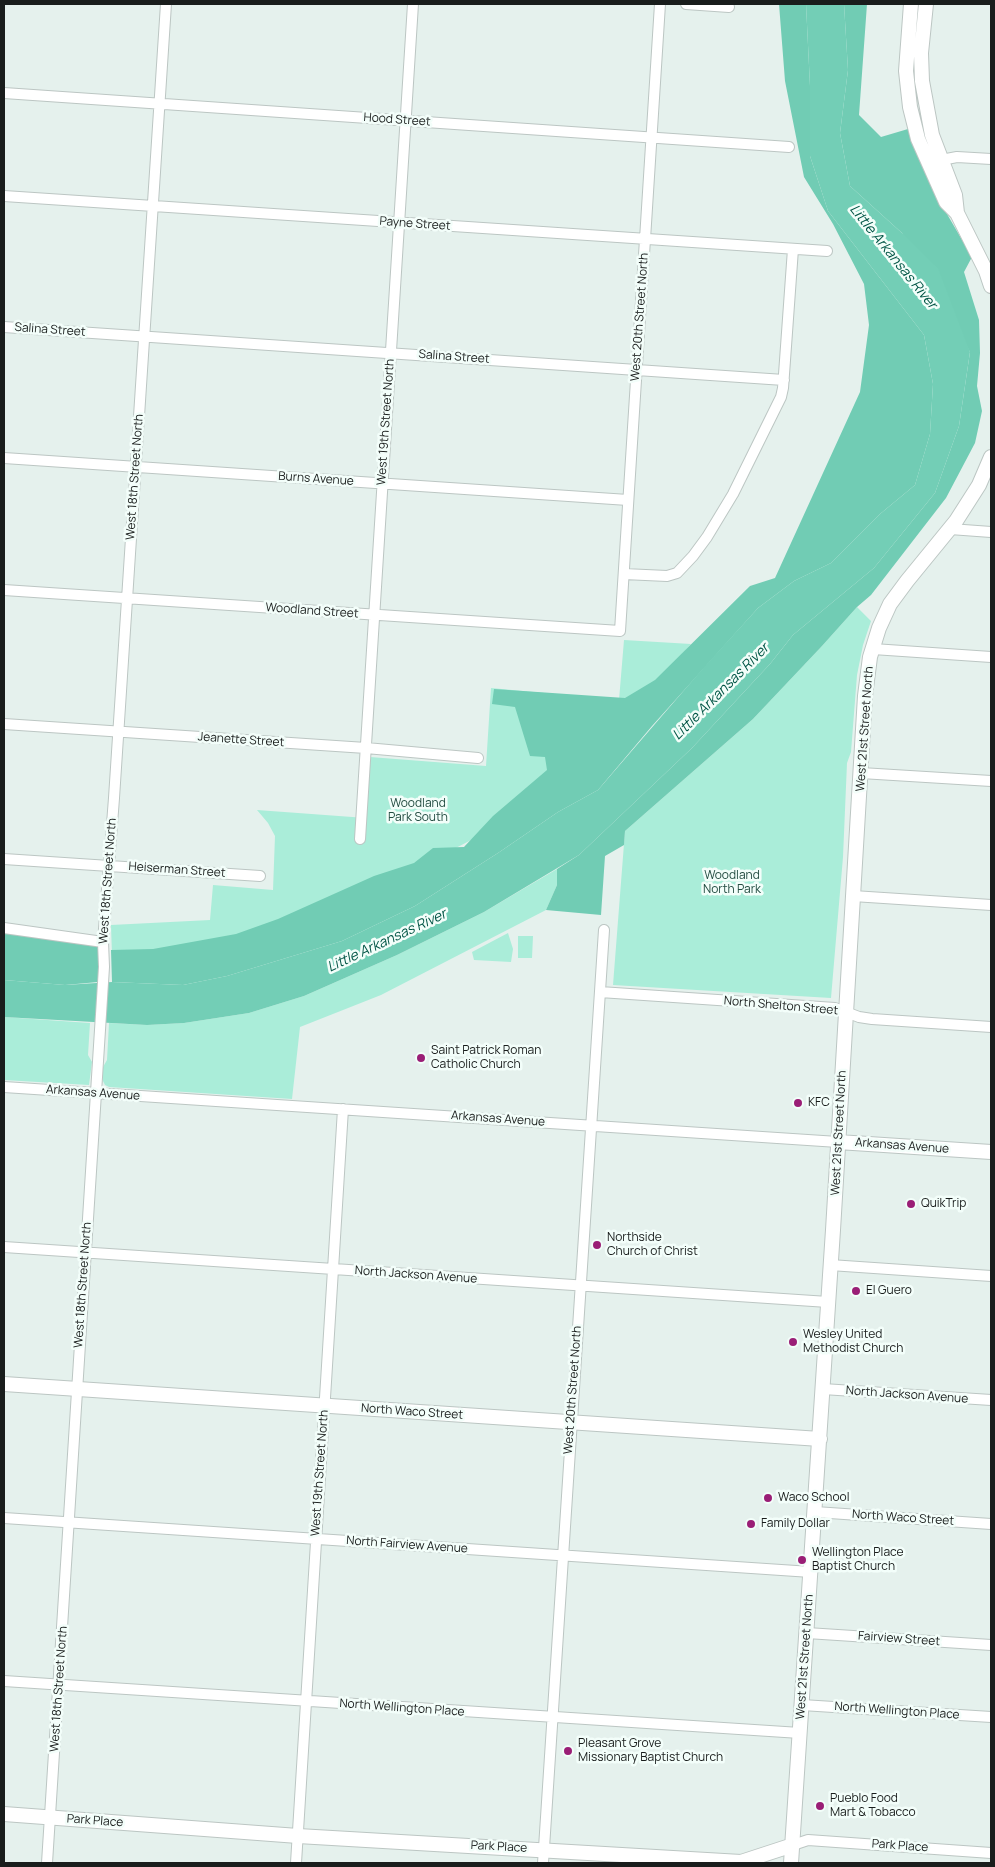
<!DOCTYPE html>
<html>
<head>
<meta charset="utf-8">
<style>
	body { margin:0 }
	#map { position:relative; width:995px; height:1867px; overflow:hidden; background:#e5f1ed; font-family:Manrope,sans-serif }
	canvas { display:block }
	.frame { position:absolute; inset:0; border:5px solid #191d1c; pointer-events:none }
</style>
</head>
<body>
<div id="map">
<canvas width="995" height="1867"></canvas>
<div class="frame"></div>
</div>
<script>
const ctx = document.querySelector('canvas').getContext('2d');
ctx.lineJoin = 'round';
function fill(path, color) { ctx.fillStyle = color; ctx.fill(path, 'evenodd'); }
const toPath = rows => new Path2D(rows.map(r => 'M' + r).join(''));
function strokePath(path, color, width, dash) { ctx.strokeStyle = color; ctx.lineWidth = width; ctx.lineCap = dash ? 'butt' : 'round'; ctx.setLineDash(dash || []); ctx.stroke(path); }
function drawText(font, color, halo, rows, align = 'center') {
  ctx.font = font + ' Manrope,sans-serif'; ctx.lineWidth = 5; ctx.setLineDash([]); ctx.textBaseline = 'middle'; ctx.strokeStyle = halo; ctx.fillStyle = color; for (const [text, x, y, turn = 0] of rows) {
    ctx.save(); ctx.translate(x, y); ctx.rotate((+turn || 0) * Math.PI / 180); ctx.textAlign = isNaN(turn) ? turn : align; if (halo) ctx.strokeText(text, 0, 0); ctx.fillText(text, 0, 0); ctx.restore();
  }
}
fill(toPath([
	[857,607,871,621,863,645,857,675,851,752,847,763,843,857,831,998,613,985,625,831,753,719,822,646],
	[624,640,691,644,606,742,506,822,419,867,253,938,112,956,111,925,210,920,213,885,273,890,275,836,268,823,257,810,366,818,370,757,486,766,491,688,619,700],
	[557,869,557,885,546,910,381,995,300,1027,292,1099,109,1087,105,1085,103,1081,103,1067,107,1060,109,1023,147,1025,184,1023,249,1013,304,996,397,955,484,912],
	[508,933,513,949,511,962,474,960,472,952],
	[518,936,533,936,532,958,518,958],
	[4,1017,90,1023,88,1055,92,1062,89,1085,4,1080]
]), '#aaedd9');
fill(toPath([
	[779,4,806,4,810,86,810,156,828,211,924,335,933,384,930,434,915,485,880,514,831,563,794,581,758,608,652,726,598,790,558,812,498,853,415,906,342,941,227,976,183,985,112,982,111,950,153,949,236,934,278,919,374,876,414,863,433,848,464,847,493,816,547,770,545,757,530,756,515,707,492,704,494,689,625,698,655,680,750,586,775,578,860,392,869,325,864,284,833,224,804,177,785,81],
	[844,4,867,4,859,115,881,137,908,129,940,202,972,257,964,272,979,320,980,353,977,386,982,411,975,443,946,498,871,595,857,607,822,646,753,719,625,831,624,845,605,856,601,915,546,910,557,885,557,869,579,855,692,748,770,664,793,635,874,568,935,493,959,426,970,352,902,233,850,186,840,133,848,70],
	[4,933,99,946,98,982,65,985,4,980]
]), '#71ccb4');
fill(toPath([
	[806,4,844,4,848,70,840,133,850,186,902,233,938,268,970,352,959,426,935,493,874,568,793,635,770,664,692,748,579,855,484,912,397,955,304,996,249,1013,184,1023,147,1025,4,1017,4,980,65,985,112,982,183,985,227,976,342,941,415,906,498,853,558,812,598,790,705,666,758,608,794,581,831,563,880,514,915,485,930,434,933,384,924,335,828,211,810,156,810,86]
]), '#73ceb6');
const street = toPath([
	[686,4,729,7],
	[4,93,789,147],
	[936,161,957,157,991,159],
	[4,196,827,251],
	[4,327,784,380],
	[4,458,628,500],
	[950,529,991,532],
	[624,574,667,576,677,573,693,556,707,537,733,494,781,397,783,388,793,249],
	[4,590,620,631,660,4],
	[873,649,991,657],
	[4,724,366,748,478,758],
	[861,773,991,781],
	[360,839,413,4],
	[4,859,260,876],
	[853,896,991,905],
	[4,928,103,942],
	[600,992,835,1008,859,1017,872,1019,991,1027],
	[4,1087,838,1142],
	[4,1247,828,1302],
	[830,1265,991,1276],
	[823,1389,991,1400],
	[815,1512,991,1524],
	[4,1518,811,1572],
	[807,1633,991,1645],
	[4,1681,800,1733],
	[802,1705,991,1717],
	[793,1845,808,1840,991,1853],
	[47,1863,104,967,103,942,114,798,166,4],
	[296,1863,343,1109],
	[543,1863,604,930]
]);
const secondary = toPath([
	[911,4,906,71,910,107,918,139,946,202,957,213,986,271,991,286],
	[926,4,921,53,922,81,932,135,955,195,957,213],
	[838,1142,991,1152],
	[4,1384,820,1439],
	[4,1814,298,1836,741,1862,793,1845],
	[791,1863,833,1230,865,696,870,657,879,628,890,604,907,581,956,521,979,485,991,457]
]);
strokePath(street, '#bcc6c3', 12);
strokePath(secondary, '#bcc6c3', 16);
strokePath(street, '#fff', 10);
strokePath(secondary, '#fff', 14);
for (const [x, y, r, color] of [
	[421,1058,5,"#9a1e76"],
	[798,1103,5,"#9a1e76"],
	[911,1204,5,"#9a1e76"],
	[597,1245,5,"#9a1e76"],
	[856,1291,5,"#9a1e76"],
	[793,1342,5,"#9a1e76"],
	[768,1498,5,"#9a1e76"],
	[751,1524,5,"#9a1e76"],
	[802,1560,5,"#9a1e76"],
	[568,1751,5,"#9a1e76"],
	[820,1806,5,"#9a1e76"]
]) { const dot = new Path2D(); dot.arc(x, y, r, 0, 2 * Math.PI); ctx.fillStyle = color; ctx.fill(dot); strokePath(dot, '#f3fefa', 2); }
drawText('12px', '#191d1c', '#f3fefa', [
	["Hood Street",397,120,4],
	["Payne Street",415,224,4],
	["West 20th Street North",640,317,-86],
	["Salina Street",50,330,4],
	["Salina Street",454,357,4],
	["West 19th Street North",386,422,-86],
	["West 18th Street North",135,477,-86],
	["Burns Avenue",316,479,4],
	["Woodland Street",312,611,4],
	["West 21st Street North",865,729,-86],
	["Jeanette Street",241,740,4],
	["Heiserman Street",177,870,4],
	["West 18th Street North",108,881,-86],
	["North Shelton Street",781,1006,5],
	["Arkansas Avenue",93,1093,4],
	["Arkansas Avenue",498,1119,4],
	["West 21st Street North",839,1133,-87],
	["Arkansas Avenue",902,1146,4],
	["North Jackson Avenue",416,1275,4],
	["West 18th Street North",83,1285,-86],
	["West 20th Street North",573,1390,-86],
	["North Jackson Avenue",907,1395,4],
	["North Waco Street",412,1412,4],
	["West 19th Street North",320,1473,-86],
	["North Waco Street",903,1518,4],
	["North Fairview Avenue",407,1545,4],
	["Fairview Street",899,1639,4],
	["West 21st Street North",805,1657,-86],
	["West 18th Street North",59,1689,-86],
	["North Wellington Place",402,1708,4],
	["North Wellington Place",897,1711,4],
	["Park Place",95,1821,4],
	["Park Place",900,1846,4],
	["Park Place",499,1847,3]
]);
drawText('12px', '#254e43', '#f3fefa', [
	["Woodland",418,804],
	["Park South",418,818],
	["Woodland",732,876],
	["North Park",732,890]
]);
drawText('12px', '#191d1c', '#f3fefa', [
	["Saint Patrick Roman",431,1051],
	["Catholic Church",431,1065],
	["KFC",808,1103],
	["QuikTrip",921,1204],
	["Northside",607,1238],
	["Church of Christ",607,1252],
	["El Guero",866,1291],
	["Wesley United",803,1335],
	["Methodist Church",803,1349],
	["Waco School",778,1498],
	["Family Dollar",761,1524],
	["Wellington Place",812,1553],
	["Baptist Church",812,1567],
	["Pleasant Grove",578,1744],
	["Missionary Baptist Church",578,1758],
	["Pueblo Food",830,1799],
	["Mart & Tobacco",830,1813]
], 'left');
drawText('italic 14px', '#015545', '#f3fefa', [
	["Little Arkansas River",893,257,51],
	["Little Arkansas River",721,692,-45],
	["Little Arkansas River",387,941,-25]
]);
</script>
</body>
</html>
